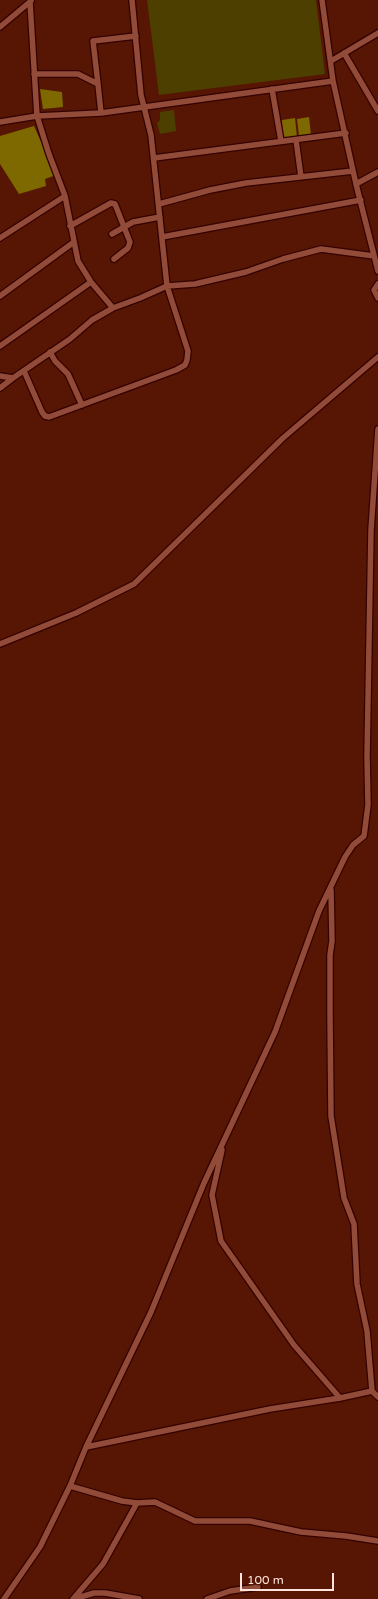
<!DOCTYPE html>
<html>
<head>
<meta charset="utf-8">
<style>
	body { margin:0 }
	#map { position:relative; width:378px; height:1599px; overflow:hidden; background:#571503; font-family:"Varela Round",sans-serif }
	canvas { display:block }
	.scale { position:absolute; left:240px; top:1573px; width:94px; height:18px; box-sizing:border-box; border:2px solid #fee4dd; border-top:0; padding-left:5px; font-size:12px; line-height:14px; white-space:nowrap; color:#fee4dd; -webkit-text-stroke:3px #571503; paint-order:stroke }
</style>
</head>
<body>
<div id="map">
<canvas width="378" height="1599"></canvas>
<div class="scale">100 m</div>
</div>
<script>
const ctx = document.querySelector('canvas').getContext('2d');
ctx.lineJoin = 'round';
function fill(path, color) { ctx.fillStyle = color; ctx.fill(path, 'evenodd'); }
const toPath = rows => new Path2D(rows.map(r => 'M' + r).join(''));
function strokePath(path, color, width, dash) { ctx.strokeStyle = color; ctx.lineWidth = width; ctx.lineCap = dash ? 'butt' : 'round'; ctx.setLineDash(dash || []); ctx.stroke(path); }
fill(toPath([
	[147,0,316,0,325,74,159,95],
	[174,110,176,131,160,134,157,123,160,120,160,112]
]), '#4d3f00');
fill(toPath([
	[40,89,62,92,63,107,43,109],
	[309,117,311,135,299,136,297,119],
	[295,118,297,137,283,138,282,120],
	[34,126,56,175,45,179,46,186,19,194,0,164,0,136]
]), '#7d6900');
const street = toPath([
	[322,0,333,81,356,184,378,271],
	[30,2,37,116,49,154,65,196,78,261,91,282,113,308],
	[0,27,31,1],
	[344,53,378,111],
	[331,61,378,33],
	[34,74,78,74,98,84,101,113],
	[98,84,93,41,136,36],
	[272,89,281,141],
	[0,122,37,116,101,113,333,81],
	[296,140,301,177],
	[154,158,346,133],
	[356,184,378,172],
	[159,204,210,190,246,183,353,171],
	[70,226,111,203,115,204,130,242,128,248,114,259],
	[112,234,133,222,160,217],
	[162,237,361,200],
	[0,238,65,196],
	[378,284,374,290,378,298],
	[0,296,74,242],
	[0,346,91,282],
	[50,352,55,361,68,374,82,405],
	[24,371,42,412,45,416,49,417,176,370,185,365,187,360,188,351,167,286,151,135,141,95,132,0],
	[0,376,13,378,70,339,92,320,113,308,140,298,167,286,195,284,246,272,283,259,321,249,374,256],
	[0,388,13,378],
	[0,644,76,613,134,584,283,438,378,357],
	[331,890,332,941,330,955,330,1016,331,1116,344,1198,354,1224,357,1284,367,1331,372,1391,378,1397],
	[222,1150,212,1195,221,1241,294,1345,340,1398],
	[86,1447,270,1409,340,1398,372,1391],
	[70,1486,122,1501,137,1503,155,1502,195,1521,250,1521,301,1532,346,1536,378,1541],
	[4,1599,40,1547,70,1486,86,1447,151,1312,204,1183,275,1032,319,911,345,857,353,845,364,836,368,805,367,756,371,530,378,429],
	[73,1599,103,1564,137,1503],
	[74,1599,94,1593,105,1593,139,1599],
	[207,1599,230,1591,258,1587]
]);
strokePath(street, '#330200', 8);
strokePath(street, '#914b38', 5.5);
</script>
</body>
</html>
